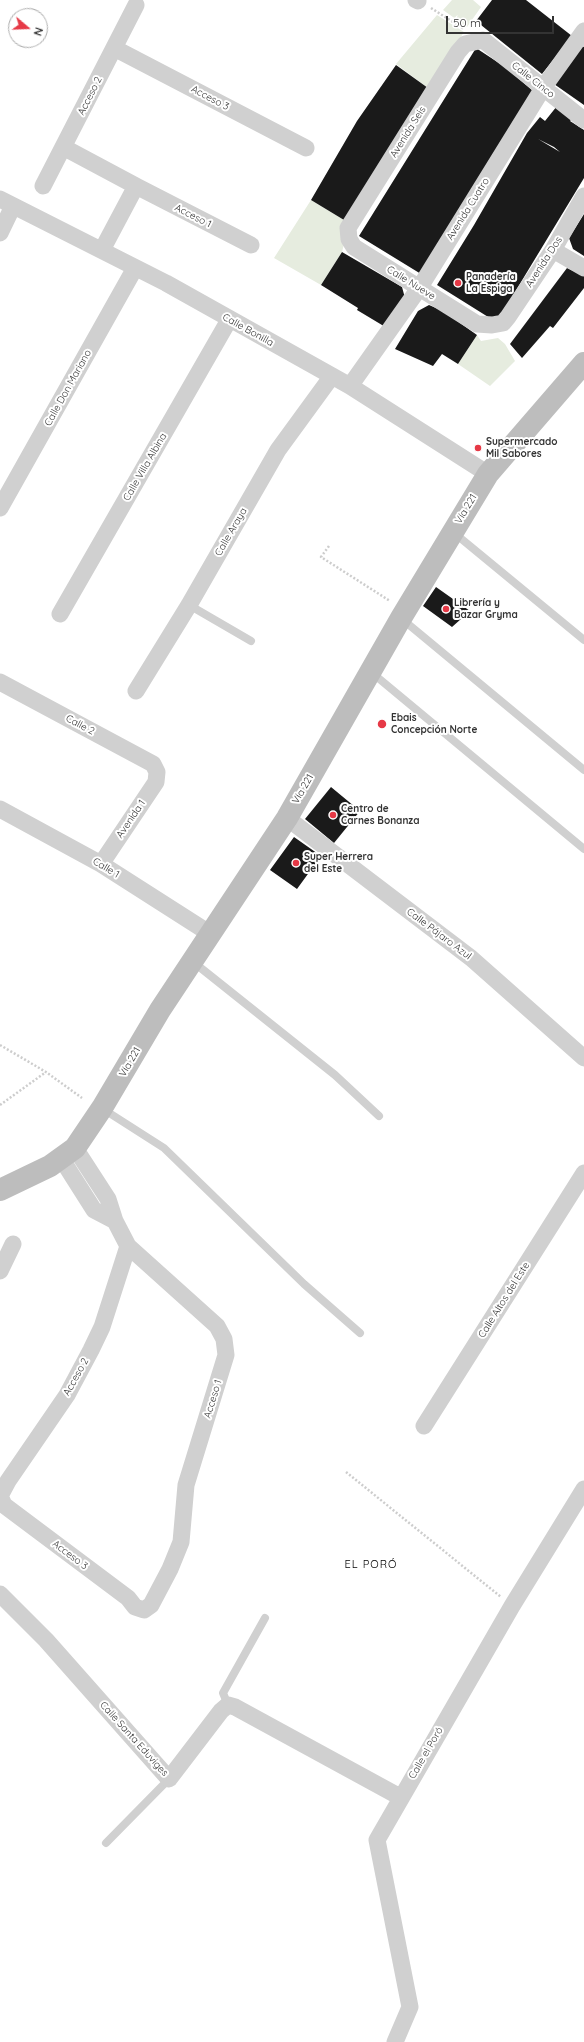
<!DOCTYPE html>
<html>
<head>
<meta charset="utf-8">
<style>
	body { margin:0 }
	#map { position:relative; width:584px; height:2042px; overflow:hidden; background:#fff; font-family:Quicksand,sans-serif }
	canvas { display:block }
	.north { position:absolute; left:8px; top:8px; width:40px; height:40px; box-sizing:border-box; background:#fff; border:1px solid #adadad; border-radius:50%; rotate:109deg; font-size:11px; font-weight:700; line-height:16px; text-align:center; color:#333 }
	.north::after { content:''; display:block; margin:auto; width:14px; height:18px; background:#e63946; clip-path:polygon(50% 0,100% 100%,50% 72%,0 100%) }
	.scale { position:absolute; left:446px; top:16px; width:108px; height:18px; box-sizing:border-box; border:2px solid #333; border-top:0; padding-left:5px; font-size:12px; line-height:14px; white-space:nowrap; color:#333; -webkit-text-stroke:3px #fff; paint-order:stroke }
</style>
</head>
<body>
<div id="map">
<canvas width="584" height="2042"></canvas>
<div class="north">N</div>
<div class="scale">50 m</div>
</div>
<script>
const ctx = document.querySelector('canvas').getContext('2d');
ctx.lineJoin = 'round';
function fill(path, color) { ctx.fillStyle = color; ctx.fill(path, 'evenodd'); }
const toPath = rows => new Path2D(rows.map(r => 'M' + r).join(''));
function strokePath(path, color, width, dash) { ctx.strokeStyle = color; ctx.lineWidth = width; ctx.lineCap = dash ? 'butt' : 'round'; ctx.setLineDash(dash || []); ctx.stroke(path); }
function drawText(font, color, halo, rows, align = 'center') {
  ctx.font = font + ' Quicksand,sans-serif'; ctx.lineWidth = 4; ctx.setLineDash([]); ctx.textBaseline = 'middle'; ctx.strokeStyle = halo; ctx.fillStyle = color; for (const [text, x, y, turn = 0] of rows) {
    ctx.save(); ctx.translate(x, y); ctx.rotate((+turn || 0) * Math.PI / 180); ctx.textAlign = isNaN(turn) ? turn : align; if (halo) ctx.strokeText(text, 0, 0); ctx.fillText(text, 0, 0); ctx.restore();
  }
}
fill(toPath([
	[452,0,473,0,481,7,467,27,443,10],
	[437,15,464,32,428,88,396,64],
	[311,200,344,220,344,244,342,252,321,285,274,258],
	[477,335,481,341,498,338,505,344,515,361,490,386,458,364]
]), '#e6ecdf');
fill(toPath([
	[492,0,526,0,572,36,542,74,476,21],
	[582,46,584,47,584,105,554,84],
	[476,48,505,67,533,91,421,274,359,236],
	[396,65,428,88,344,220,311,200,357,121],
	[557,106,574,117,570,121,584,130,584,178,498,320,493,320,437,285,474,225,527,133,540,117,545,121],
	[538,139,554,147,560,152],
	[584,214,584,256,573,249,569,238],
	[342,252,402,287,405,298,387,328,357,310,358,308,321,285],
	[567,268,584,276,584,288,553,328,550,326,522,358,510,344],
	[429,305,443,311,477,335,458,364,442,354,433,366,395,349,418,311],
	[436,587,470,611,452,627,423,606],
	[331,787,360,811,334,843,305,819],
	[294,837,321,856,297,889,270,870]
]), '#1a1a1a');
strokePath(toPath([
	[431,8,464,29],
	[329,546,321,557,390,601],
	[0,1045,46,1072,82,1098],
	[0,1105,46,1072],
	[346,1472,501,1597]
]), '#cdcdcd', 2.5, [2, 2]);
strokePath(toPath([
	[453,532,584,640],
	[189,605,251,641],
	[402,619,584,770],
	[371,672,584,849],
	[192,961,335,1075,379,1116],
	[103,1109,164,1148,304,1284,360,1333],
	[228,1705,223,1693,265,1618],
	[106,1843,169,1779]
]), '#d0d0d0', 8);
strokePath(toPath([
	[416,0,418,1],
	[114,48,306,148],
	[584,120,483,40,465,44,458,52,348,228,349,239,354,247,477,324,492,325,503,323,508,317,553,250,584,196],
	[63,147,136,186],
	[43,186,136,5],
	[0,199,166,283,350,386,488,474],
	[0,233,13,206],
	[102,250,136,186,251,245],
	[553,250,584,268],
	[350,386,420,287,543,88,584,31],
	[0,508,135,268],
	[60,614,229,320],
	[0,682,153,764,157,772,156,782,101,864],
	[136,691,189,605,278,450,332,376],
	[0,809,101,864,209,933],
	[287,818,471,958,584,1058],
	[75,1148,108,1199,115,1221,128,1246,217,1326,224,1339,226,1355,186,1485,181,1542,170,1569,151,1605,144,1610,135,1607,128,1598,4,1505,0,1496,8,1481,67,1395,91,1350,102,1327,128,1246],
	[61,1158,94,1210,115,1221],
	[0,1271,13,1244],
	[424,1426,584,1173],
	[0,1594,46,1640,169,1779,221,1711,228,1705,235,1707,400,1797],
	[395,2042,410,2007,377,1840,512,1606,584,1489]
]), '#d0d0d0', 17);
strokePath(toPath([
	[0,1190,50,1166,75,1148,102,1108,160,1010,287,818,401,618,488,474,584,363]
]), '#bdbdbd', 22);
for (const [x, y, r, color] of [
	[458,283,4,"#e63946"],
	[478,448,4,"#e63946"],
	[446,609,4,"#e63946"],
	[382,724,5,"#e63946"],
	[333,815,4,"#e63946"],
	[296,863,4,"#e63946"]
]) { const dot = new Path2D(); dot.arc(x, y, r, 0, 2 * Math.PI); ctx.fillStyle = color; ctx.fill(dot); strokePath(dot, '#fff', 1.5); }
drawText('10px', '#333', '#fff', [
	["Calle Cinco",533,80,38],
	["Acceso 2",90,96,-63],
	["Acceso 3",210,98,28],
	["Avenida Seis",408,132,-58],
	["Avenida Cuatro",468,209,-58],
	["Acceso 1",193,216,27],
	["Avenida Dos",544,262,-57],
	["Calle Nueve",411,283,32],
	["Calle Bonilla",248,330,29],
	["Calle Don Mariano",68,388,-61],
	["Calle Villa Albina",145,467,-60],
	["Vía 221",466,509,-59],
	["Calle Araya",231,532,-60],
	["Calle 2",80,725,28],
	["Vía 221",303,789,-60],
	["Avenida 1",131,819,-56],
	["Calle 1",106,868,31],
	["Calle Pájaro Azul",439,934,37],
	["Vía 221",130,1062,-60],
	["Calle Altos del Este",504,1300,-58],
	["Acceso 2",76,1377,-61],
	["Acceso 1",213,1399,-73],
	["Acceso 3",70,1555,37],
	["Calle Santa Eduviges",134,1739,48],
	["Calle el Poró",426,1753,-60]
]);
drawText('bold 10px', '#333', '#fff', [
	["Panadería",466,277],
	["La Espiga",466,289],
	["Supermercado",486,442],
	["Mil Sabores",486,454],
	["Librería y",454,603],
	["Bazar Gryma",454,615],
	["Ebais",391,718],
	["Concepción Norte",391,730],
	["Centro de",341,809],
	["Carnes Bonanza",341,821],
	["Super Herrera",304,857],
	["del Este",304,869]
], 'left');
ctx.letterSpacing = '1px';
drawText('11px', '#000', '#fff', [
	["EL PORÓ",371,1565]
]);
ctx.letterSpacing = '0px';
</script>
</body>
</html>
